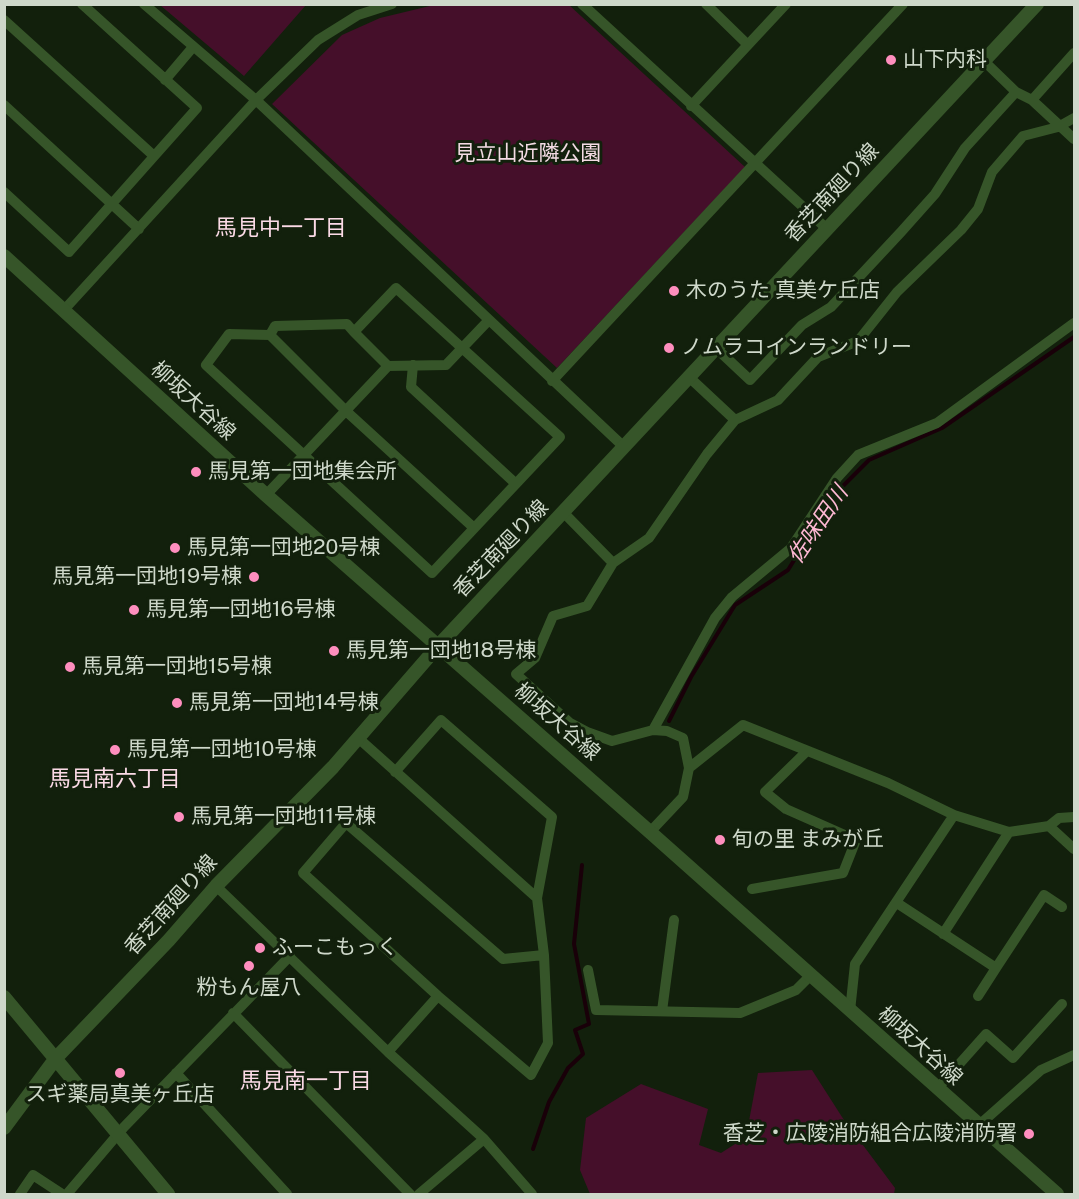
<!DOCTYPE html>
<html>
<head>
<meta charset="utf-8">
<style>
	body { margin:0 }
	#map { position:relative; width:1079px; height:1199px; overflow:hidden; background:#12200c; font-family:"Public Sans",sans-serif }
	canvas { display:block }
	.frame { position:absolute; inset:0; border:6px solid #ced8ca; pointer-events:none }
</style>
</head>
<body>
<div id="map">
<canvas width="1079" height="1199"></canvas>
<div class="frame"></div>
</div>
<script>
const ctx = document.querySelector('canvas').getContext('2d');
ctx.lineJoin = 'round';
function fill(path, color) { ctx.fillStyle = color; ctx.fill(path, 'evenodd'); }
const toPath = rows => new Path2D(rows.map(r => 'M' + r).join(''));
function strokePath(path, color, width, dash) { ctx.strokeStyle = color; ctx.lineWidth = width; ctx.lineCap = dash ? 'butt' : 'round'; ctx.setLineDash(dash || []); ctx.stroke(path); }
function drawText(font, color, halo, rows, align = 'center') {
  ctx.font = font + ' "Public Sans","Noto Sans JP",sans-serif'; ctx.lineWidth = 6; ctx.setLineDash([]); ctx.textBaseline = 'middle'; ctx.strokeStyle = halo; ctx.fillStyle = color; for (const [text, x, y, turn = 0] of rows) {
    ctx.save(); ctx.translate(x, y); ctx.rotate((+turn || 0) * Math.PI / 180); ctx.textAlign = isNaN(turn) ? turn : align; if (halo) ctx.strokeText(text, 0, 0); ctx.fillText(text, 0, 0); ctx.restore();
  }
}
fill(toPath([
	[160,5,306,5,244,76],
	[434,5,569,5,745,167,557,368,272,104,342,35,380,18],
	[812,1070,842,1117,895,1188,894,1194,590,1194,580,1170,586,1118,641,1084,708,1109,699,1145,721,1153,746,1137,758,1073]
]), '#450f2a');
strokePath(toPath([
	[669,721,691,677,735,605,788,570,835,494,869,460,942,428,1074,337],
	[533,1149,549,1102,568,1068,583,1054,575,1030,589,1024,574,944,582,865]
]), '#190009', 4);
strokePath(toPath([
	[144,4,256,100,624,447],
	[582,4,826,228],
	[706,4,748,45],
	[4,20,154,156],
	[984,61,1016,92,1032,100,1074,139],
	[165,80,193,47],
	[1032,100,1074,53],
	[4,105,139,229],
	[691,106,786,4],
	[4,192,69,252,197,108,82,4],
	[396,288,560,437,432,573,206,365,229,334,270,335,275,326,347,324,354,332,396,288],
	[63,311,256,100,318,40,358,15,392,4],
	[354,332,388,366],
	[270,335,346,411,474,528],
	[717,349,750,380,802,325,831,307,901,232,935,194,965,148,1016,92],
	[413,365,411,387,515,483],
	[690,378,735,420,778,400,818,357,858,341,897,292,961,230,978,209,992,172,1023,136,1058,127,1074,118],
	[552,381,903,4],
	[266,495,388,366,446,365,488,321],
	[564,513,613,563],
	[653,730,715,618,732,597,791,548,837,478,858,455,937,423,1074,323],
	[357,737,537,898],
	[689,768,743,725,888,783,954,815,1009,832,1049,826,1059,818,1074,817],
	[395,772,441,720,552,817,537,898,544,955,548,1043,531,1075,438,996,303,873,346,823,503,959,544,955],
	[1049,826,1074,849],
	[650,832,683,797,689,768,683,738,667,731,653,730,612,741,587,732,570,723,516,674,535,658,553,616,587,606,613,563,649,538,707,454,735,420],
	[216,886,388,1052,484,1139,532,1194],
	[752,889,843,873,856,840,786,809,765,792,807,751],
	[897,903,996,968,1044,895,1062,907],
	[943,934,1009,832],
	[588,970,596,1010,740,1013,796,990,811,975],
	[978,996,996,968],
	[662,1011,674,920],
	[850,1011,855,964,954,815],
	[233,1013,410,1194],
	[388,1052,438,996],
	[176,1073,287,1194],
	[937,1089,986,1034,1013,1058,1062,1004],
	[978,1126,1041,1070,1074,1055],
	[20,1194,33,1175,62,1194],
	[67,1194,124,1127,290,956],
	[419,1194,484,1139]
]), '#365529', 10);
strokePath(toPath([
	[4,256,266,495,650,832,1057,1194],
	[4,997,168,1194],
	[4,1128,56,1058,169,940,216,886,333,767,438,646,1037,4]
]), '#365529', 14);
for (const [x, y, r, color] of [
	[891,60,6,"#fe8ebe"],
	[674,291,6,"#fe8ebe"],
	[669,348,6,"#fe8ebe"],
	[196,472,6,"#fe8ebe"],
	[175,548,6,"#fe8ebe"],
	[254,577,6,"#fe8ebe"],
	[134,610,6,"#fe8ebe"],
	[334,651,6,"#fe8ebe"],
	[70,667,6,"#fe8ebe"],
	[177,703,6,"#fe8ebe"],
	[115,750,6,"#fe8ebe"],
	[179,817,6,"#fe8ebe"],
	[720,840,6,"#fe8ebe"],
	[260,948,6,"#fe8ebe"],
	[249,966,6,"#fe8ebe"],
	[120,1073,6,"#fe8ebe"],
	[1029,1134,6,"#fe8ebe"]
]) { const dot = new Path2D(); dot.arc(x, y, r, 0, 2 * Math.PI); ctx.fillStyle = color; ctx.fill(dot); strokePath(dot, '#12200c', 2); }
drawText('21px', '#ced8ca', '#12200c', [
	["山下内科",903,60],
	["木のうた 真美ケ丘店",686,291],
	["ノムラコインランドリー",681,348],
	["馬見第一団地集会所",208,472],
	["馬見第一団地20号棟",187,548],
	["馬見第一団地19号棟",242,577,"right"],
	["馬見第一団地16号棟",146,610],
	["馬見第一団地18号棟",346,651],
	["馬見第一団地15号棟",82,667],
	["馬見第一団地14号棟",189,703],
	["馬見第一団地10号棟",127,750],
	["馬見第一団地11号棟",191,817],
	["旬の里 まみが丘",732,840],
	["ふーこもっく",272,948],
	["粉もん屋八",249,988,"center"],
	["スギ薬局真美ヶ丘店",120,1095,"center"],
	["香芝・広陵消防組合広陵消防署",1017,1134,"right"]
], 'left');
drawText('21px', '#f3dae3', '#12200c', [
	["見立山近隣公園",528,154]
]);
drawText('21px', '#ced8ca', '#12200c', [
	["香芝南廻り線",832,193,-47],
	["柳坂大谷線",193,401,42],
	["香芝南廻り線",501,549,-46],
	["柳坂大谷線",557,722,41],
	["香芝南廻り線",171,905,-48],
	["柳坂大谷線",920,1046,42]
]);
drawText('22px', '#fbdae6', '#12200c', [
	["馬見中一丁目",281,228],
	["馬見南六丁目",115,779],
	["馬見南一丁目",306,1081]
]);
drawText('italic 22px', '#feb8d3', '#12200c', [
	["佐味田川",818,525,-56]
]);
</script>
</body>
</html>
